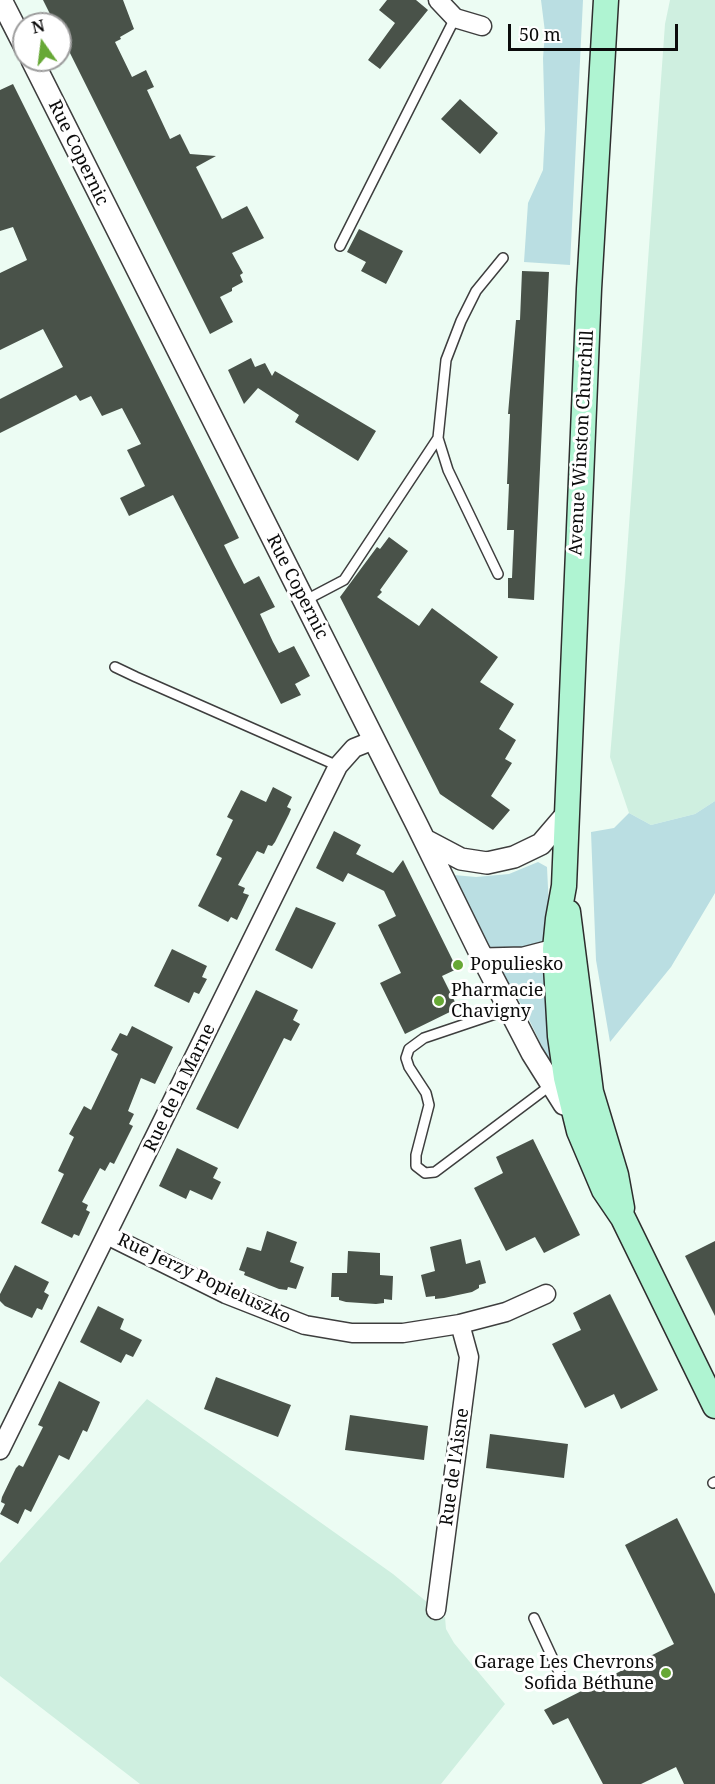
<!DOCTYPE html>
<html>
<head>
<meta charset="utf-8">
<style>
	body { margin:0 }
	#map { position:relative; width:715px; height:1784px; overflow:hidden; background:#ecfcf3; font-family:"Noto Serif",serif }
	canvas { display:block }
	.north { position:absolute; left:12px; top:12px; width:60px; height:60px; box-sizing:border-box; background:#fff; border:2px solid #9d9d9d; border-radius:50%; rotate:346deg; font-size:16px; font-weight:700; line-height:24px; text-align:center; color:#0b0b0b }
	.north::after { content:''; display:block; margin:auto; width:21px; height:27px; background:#67a836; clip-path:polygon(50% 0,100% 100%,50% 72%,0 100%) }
	.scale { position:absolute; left:508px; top:24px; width:170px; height:27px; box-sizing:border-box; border:3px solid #0b0b0b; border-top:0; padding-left:8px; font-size:18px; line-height:21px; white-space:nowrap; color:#0b0b0b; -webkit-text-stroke:4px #fff; paint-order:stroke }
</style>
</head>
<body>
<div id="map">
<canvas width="715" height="1784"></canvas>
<div class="north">N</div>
<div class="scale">50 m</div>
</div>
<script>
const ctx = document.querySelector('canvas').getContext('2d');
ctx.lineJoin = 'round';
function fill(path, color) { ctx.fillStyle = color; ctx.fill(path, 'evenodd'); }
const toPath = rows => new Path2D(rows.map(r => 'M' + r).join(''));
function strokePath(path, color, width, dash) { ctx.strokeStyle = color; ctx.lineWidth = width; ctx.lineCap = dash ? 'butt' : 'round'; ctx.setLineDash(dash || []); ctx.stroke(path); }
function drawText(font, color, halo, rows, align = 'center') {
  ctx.font = font + ' "Noto Serif",serif'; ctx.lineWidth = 6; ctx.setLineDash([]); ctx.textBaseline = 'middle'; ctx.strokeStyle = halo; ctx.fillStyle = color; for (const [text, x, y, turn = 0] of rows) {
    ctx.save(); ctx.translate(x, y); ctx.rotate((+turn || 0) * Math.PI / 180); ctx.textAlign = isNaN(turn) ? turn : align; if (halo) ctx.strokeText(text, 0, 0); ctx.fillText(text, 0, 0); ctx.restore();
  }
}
fill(toPath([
	[670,0,715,0,715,801,695,814,651,825,629,813,610,757,625,581,665,24],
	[147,1399,393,1574,445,1617,446,1629,454,1643,505,1704,441,1784,140,1784,0,1676,0,1563]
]), '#cfefe0');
fill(toPath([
	[541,0,583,0,570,265,524,262,528,203,543,170,545,129,543,58,545,32],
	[715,801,715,893,671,967,610,1042,596,960,591,832,614,828,629,813,651,825,695,814],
	[538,862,547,867,549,909,547,938,540,945,515,951,485,951,454,875,476,877,509,874],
	[547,959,557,1066,551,1065,523,1007,497,967]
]), '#badee2');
fill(toPath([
	[43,0,123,0,134,29,120,37,121,39,115,42,132,77,146,70,154,87,147,90,170,139,180,134,190,154,216,156,196,167,222,219,247,206,264,238,232,253,243,273,240,275,243,282,232,288,232,291,220,297,233,322,210,334,60,33,60,24,55,24],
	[387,0,416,0,428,10,380,69,368,60,395,23,379,10],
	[13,84,239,538,224,545,234,565,244,584,259,576,275,607,260,614,273,642,279,653,294,646,310,676,295,684,301,695,281,704,173,495,129,516,120,498,145,486,127,450,141,444,122,408,102,416,91,396,80,401,76,395,0,433,0,399,63,367,43,329,0,350,0,273,27,260,13,227,0,231,0,90],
	[460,99,498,133,480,154,441,119],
	[359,229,403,251,386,284,361,271,366,262,347,252],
	[522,271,549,272,534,600,508,598,508,578,512,578,514,530,507,530,509,484,507,484,510,414,508,414,516,320,520,320],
	[251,358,255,367,265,363,272,376,275,371,376,431,358,461,295,422,299,415,258,388,244,404,228,370],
	[389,537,408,551,380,590,382,592,377,597,419,626,432,608,498,657,480,682,514,704,499,729,516,740,505,759,512,763,491,796,510,810,493,830,440,794,340,597,377,547,380,549],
	[273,787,292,797,287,807,291,809,289,814,275,842,272,846,268,845,264,854,257,851,238,885,245,888,243,893,249,895,237,920,231,917,228,922,198,906,222,858,216,855,233,820,227,817,241,790,266,802],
	[334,831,361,845,356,854,393,873,403,860,457,969,442,976,458,1008,405,1034,380,983,401,973,378,925,396,916,384,891,348,873,343,882,316,868],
	[296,907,336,923,312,969,275,950],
	[172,949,207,966,202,977,207,979,199,994,194,992,189,1003,154,986],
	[256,990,298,1010,293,1020,300,1024,291,1041,284,1038,238,1129,196,1109],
	[132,1026,173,1047,155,1084,141,1078,128,1111,134,1114,129,1124,133,1126,114,1164,110,1162,105,1171,100,1168,82,1202,88,1205,86,1210,90,1212,79,1236,74,1234,72,1238,41,1223,64,1174,58,1171,74,1137,69,1134,84,1106,91,1110,118,1054,111,1050,120,1033,127,1036],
	[533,1139,580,1235,544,1253,535,1237,506,1251,474,1188,503,1173,496,1157],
	[177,1148,218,1168,213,1178,221,1182,212,1200,190,1190,186,1199,159,1186],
	[267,1231,297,1242,290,1262,304,1267,296,1289,288,1287,287,1290,279,1289,244,1275,245,1272,239,1270,247,1247,261,1251],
	[461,1239,466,1264,480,1260,486,1283,479,1285,479,1288,472,1292,444,1298,435,1299,435,1296,426,1297,421,1275,435,1271,430,1247],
	[715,1241,715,1316,685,1256],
	[348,1251,380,1253,380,1275,393,1276,392,1300,384,1299,384,1303,376,1304,346,1302,339,1300,339,1297,331,1297,332,1273,347,1273],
	[15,1265,49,1282,44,1292,49,1295,42,1310,37,1308,32,1318,5,1306,0,1301,0,1294],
	[610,1294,658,1390,621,1409,614,1394,585,1408,552,1344,581,1330,573,1313],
	[98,1306,124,1319,120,1329,142,1340,133,1357,126,1354,121,1363,80,1342],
	[216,1377,291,1405,278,1437,204,1409],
	[59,1381,100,1402,87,1432,83,1430,69,1460,59,1455,31,1512,25,1509,18,1524,0,1514,5,1504,1,1502,2,1497,16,1468,19,1465,23,1467,43,1427,38,1425],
	[350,1415,428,1426,424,1460,345,1450],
	[490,1434,568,1444,564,1478,486,1468],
	[677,1518,715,1594,715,1784,684,1784,676,1767,641,1784,603,1784,568,1718,553,1725,544,1710,674,1644,625,1545]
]), '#495249');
const service = toPath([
	[340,246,455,18],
	[438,438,448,470,498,574],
	[304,601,344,580,438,438,446,360,461,321,476,291,503,258],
	[115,667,136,677,338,766],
	[510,1009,424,1038,409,1049,406,1058,409,1067,426,1093,429,1105,416,1155,416,1166,425,1173,435,1172,551,1085],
	[713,1483,715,1482],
	[534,1618,565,1685]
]);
const minor = toPath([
	[438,0,455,18,482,26],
	[107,1235,226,1294,305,1325,352,1333,403,1333,460,1324,506,1312,546,1294],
	[0,1450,338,766,354,748,374,740],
	[436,1610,469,1357,460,1324]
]);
const tertiary = toPath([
	[1,0,24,45],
	[32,60,417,825,478,949,532,1053,564,1104,571,1105],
	[425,840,461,859,487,863,514,857,541,844,565,816],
	[484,959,524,958,547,952,555,949,568,939]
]);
const secondary = toPath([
	[606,0,589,289,564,886,558,919,555,949,560,1036,566,1078,579,1131,604,1190,623,1218,715,1406],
	[568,912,591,1092,616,1175,622,1208]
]);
strokePath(service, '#3e3e3e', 12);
strokePath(minor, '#3e3e3e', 21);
strokePath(tertiary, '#3e3e3e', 24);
strokePath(secondary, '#2d2d2d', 27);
strokePath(service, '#fff', 9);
strokePath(minor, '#fff', 18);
strokePath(tertiary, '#fff', 21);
strokePath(secondary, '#aff4d2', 24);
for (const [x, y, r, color] of [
	[458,965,6,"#67a836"],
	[439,1001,6,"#67a836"],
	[666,1673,6,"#67a836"]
]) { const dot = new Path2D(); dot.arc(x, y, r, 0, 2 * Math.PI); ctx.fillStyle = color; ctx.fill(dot); strokePath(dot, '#fff', 2); }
drawText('18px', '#0b0b0b', '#fff', [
	["Rue Copernic",78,153,64],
	["Avenue Winston Churchill",582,443,-87],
	["Rue Copernic",297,587,63],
	["Rue de la Marne",180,1088,-64],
	["Rue Jerzy Popieluszko",204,1279,25],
	["Rue de l'Aisne",455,1467,-82]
]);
drawText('18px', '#0b0b0b', '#fff', [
	["Populiesko",470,965],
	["Pharmacie",451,991],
	["Chavigny",451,1012],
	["Garage Les Chevrons",654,1663,"right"],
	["Sofida Béthune",654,1684,"right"]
], 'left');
</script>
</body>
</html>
